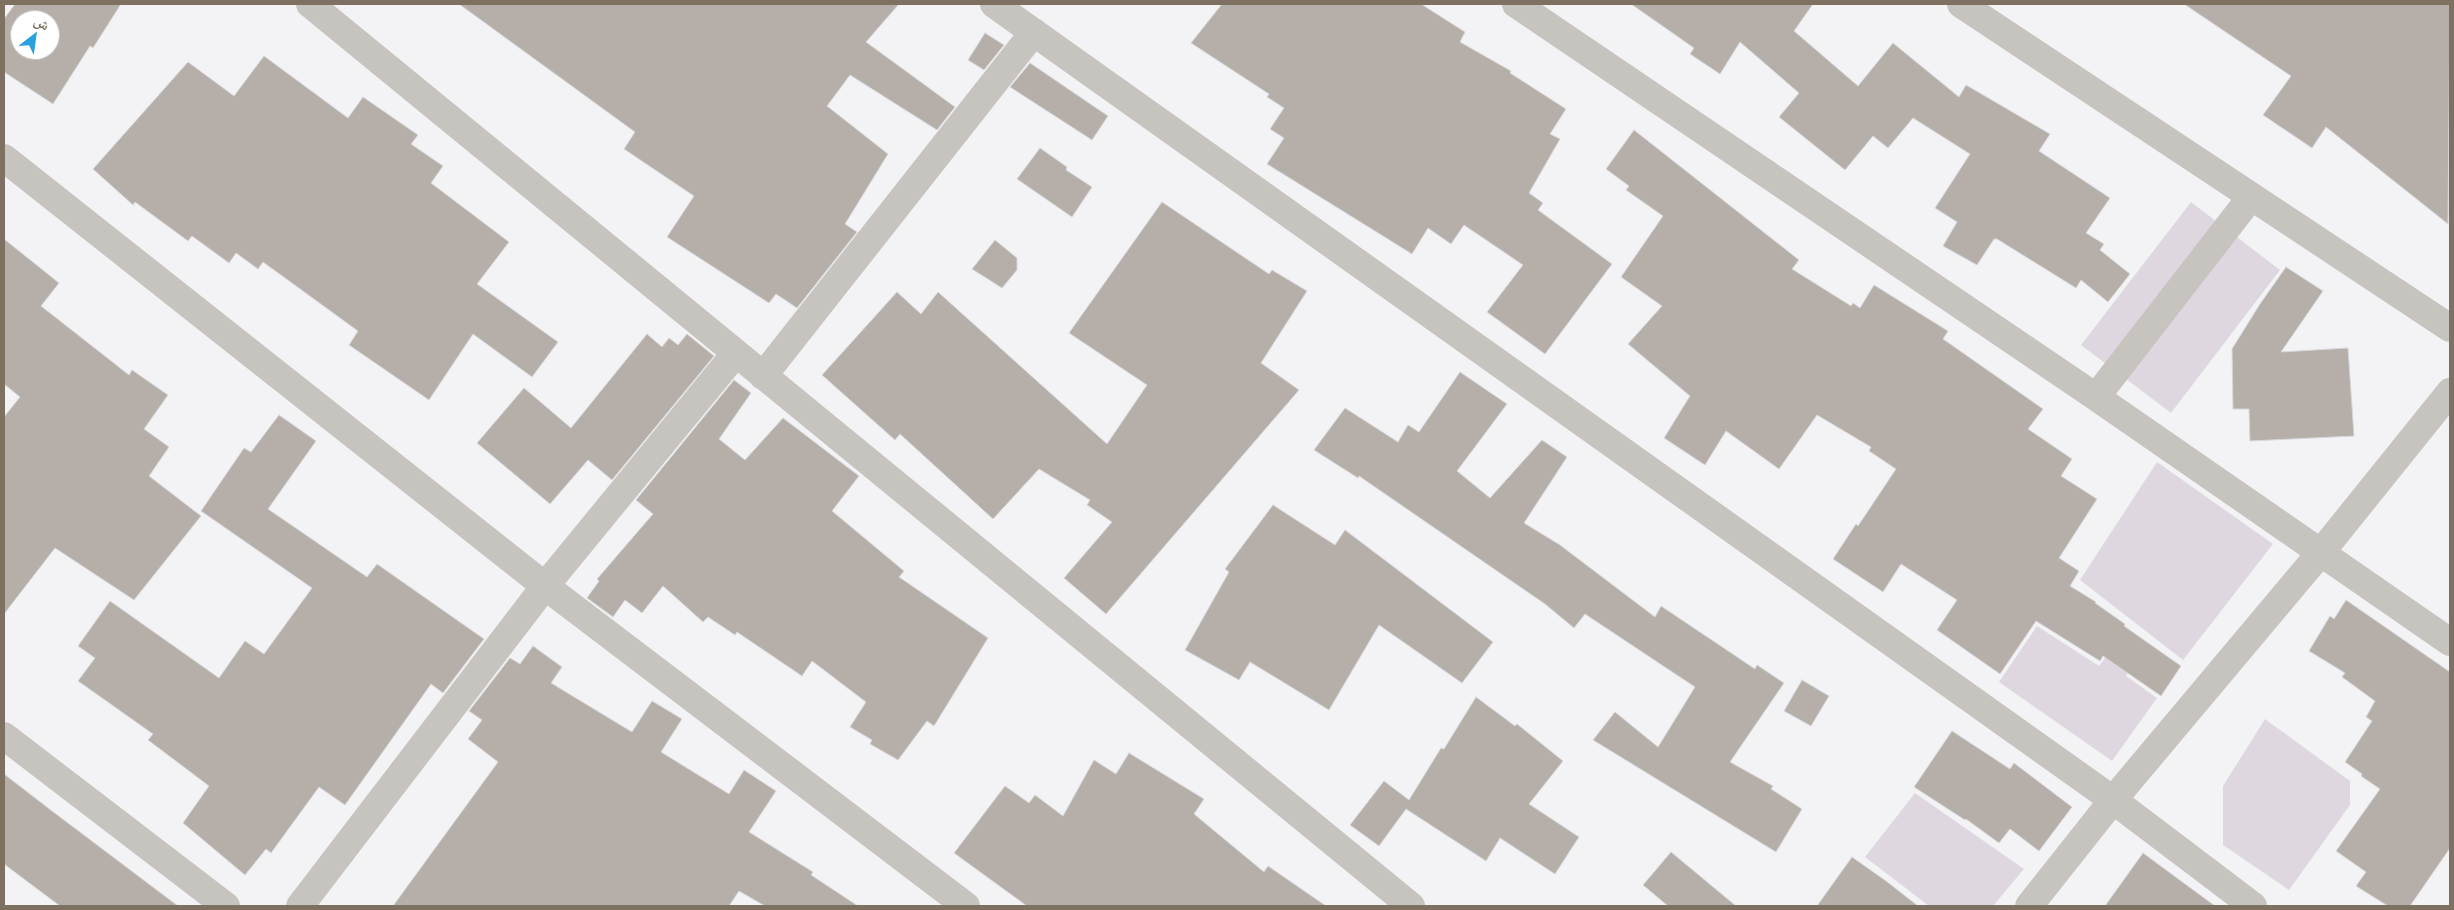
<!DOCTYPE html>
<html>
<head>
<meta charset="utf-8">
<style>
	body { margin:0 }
	#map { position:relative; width:2454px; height:910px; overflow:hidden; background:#f3f3f6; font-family:Arial,"Noto Naskh Arabic",sans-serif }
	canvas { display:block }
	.frame { position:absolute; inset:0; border:5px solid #7e7162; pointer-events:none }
	.north { position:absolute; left:10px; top:10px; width:50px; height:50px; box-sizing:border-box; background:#fff; border:1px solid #cbc6c0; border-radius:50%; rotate:30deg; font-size:14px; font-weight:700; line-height:20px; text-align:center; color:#7e7162 }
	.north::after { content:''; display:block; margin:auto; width:18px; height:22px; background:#29a1e0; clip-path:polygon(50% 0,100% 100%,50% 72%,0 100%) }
</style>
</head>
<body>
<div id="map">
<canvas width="2454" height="910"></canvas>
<div class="frame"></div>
<div class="north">ش</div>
</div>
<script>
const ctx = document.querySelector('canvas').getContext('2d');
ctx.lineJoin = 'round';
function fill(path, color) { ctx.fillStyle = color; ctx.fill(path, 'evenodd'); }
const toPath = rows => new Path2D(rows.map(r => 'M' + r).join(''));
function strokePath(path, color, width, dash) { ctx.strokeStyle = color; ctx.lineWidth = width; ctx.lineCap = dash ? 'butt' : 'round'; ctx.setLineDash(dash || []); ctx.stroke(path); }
fill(toPath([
	[2191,202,2280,270,2171,413,2081,345],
	[2157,462,2273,544,2183,660,2080,580],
	[2037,626,2099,666,2108,654,2130,670,2126,676,2157,698,2112,761,1999,682],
	[2265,719,2350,781,2350,805,2289,890,2223,845,2223,786],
	[1915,793,2024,869,1993,906,1929,906,1865,857]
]), '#ded7e0');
const building = toPath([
	[15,4,121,4,93,48,90,46,53,104,4,72,4,19,15,4],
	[20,20,50,20,50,50,20,50,20,20],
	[459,4,899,4,866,42,955,107,937,130,850,75,827,106,888,154,845,224,857,232,797,308,776,294,769,303,667,237,694,196,624,149,635,132,459,4],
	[1222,4,1421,4,1465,32,1460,42,1511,71,1510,73,1566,109,1550,134,1560,139,1529,193,1543,203,1538,210,1612,264,1545,354,1487,312,1523,265,1464,225,1451,244,1428,228,1412,254,1267,164,1284,138,1270,129,1284,108,1267,97,1269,94,1191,43,1222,4],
	[1631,4,1813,4,1794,31,1858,86,1893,43,1959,97,1966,85,2050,134,2039,151,2110,198,2086,233,2104,244,2100,250,2130,274,2108,302,2081,280,2076,288,1997,239,1994,239,1977,265,1943,246,1957,222,1935,208,1970,154,1913,118,1888,148,1873,136,1845,170,1779,117,1799,93,1740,42,1720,74,1690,54,1694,48,1631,4],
	[2184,4,2450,4,2448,224,2326,127,2312,148,2263,115,2291,76,2184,4],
	[985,33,1004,45,984,70,968,60,985,33],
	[264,56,348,118,363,97,418,135,411,144,443,166,431,183,509,242,477,284,558,342,532,377,473,334,429,400,349,345,358,331,263,262,258,269,236,253,229,263,192,236,188,241,135,202,133,205,93,169,188,62,234,96,264,56],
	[1030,63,1108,116,1092,140,1010,87,1030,63],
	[1634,130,1799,260,1792,269,1851,306,1853,303,1860,308,1874,285,1948,331,1943,339,2043,409,2028,429,2072,459,2061,476,2097,499,2059,558,2079,571,2070,586,2096,602,2095,603,2125,624,2124,626,2181,666,2161,696,2103,656,2100,661,2036,621,2000,674,1937,630,1957,600,1901,564,1883,592,1833,559,1856,524,1858,526,1896,469,1869,451,1871,447,1817,415,1779,469,1726,431,1705,465,1664,438,1690,396,1628,344,1662,306,1621,277,1663,216,1626,190,1629,186,1606,169,1634,130],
	[1040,148,1067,167,1066,170,1092,187,1072,217,1017,179,1040,148],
	[1162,202,1269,274,1272,270,1307,291,1261,363,1299,390,1106,614,1064,578,1112,522,1087,505,1090,500,1039,469,993,519,900,434,895,440,822,375,897,292,921,314,938,292,1107,444,1147,385,1069,333,1162,202],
	[4,239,59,283,41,306,129,375,132,370,168,395,144,429,169,447,149,476,201,516,134,600,55,548,4,614,4,417,20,397,4,384,4,239],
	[995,240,1017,258,1017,270,1002,288,972,269,995,240],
	[2286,267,2323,291,2281,352,2348,348,2354,436,2250,441,2249,409,2233,409,2232,349,2260,304,2286,267],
	[647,334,662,347,669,338,678,345,687,334,714,356,612,480,588,460,550,504,477,443,524,388,571,428,647,334],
	[1460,372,1507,404,1457,471,1490,498,1542,440,1567,457,1524,523,1560,545,1655,617,1661,606,1755,669,1757,665,1784,683,1730,762,1773,786,1771,789,1802,809,1776,852,1593,740,1615,712,1658,747,1695,687,1585,614,1574,628,1545,604,1359,476,1358,478,1314,450,1345,408,1398,442,1408,425,1419,432,1460,372],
	[734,380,751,393,719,439,745,460,783,418,859,476,832,511,904,571,899,577,988,638,934,726,927,721,898,760,870,744,872,740,850,727,866,702,812,661,802,676,737,632,735,635,708,617,703,622,663,586,642,613,625,600,613,617,587,598,599,581,597,579,653,514,636,500,734,380],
	[279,415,316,441,268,509,367,577,377,564,484,639,443,693,431,684,345,805,319,787,271,853,266,849,245,875,183,823,209,786,148,740,153,734,78,681,95,658,78,646,110,601,219,678,245,641,264,654,312,588,201,511,244,448,251,452,279,415],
	[1273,505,1335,545,1345,530,1493,642,1462,683,1379,625,1329,710,1250,662,1239,680,1185,650,1229,572,1225,569,1273,505],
	[2346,600,2450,672,2450,848,2410,906,2388,906,2356,886,2366,872,2336,851,2380,789,2361,776,2362,774,2345,762,2372,721,2366,717,2375,701,2342,677,2345,673,2309,651,2330,616,2334,619,2346,600],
	[533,646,562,667,551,683,632,732,652,701,682,719,661,752,729,794,744,770,776,791,749,832,813,872,811,875,858,906,765,906,739,891,729,906,393,906,498,762,468,739,482,720,469,711,510,658,520,664,533,646],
	[1802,680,1829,696,1811,726,1784,711,1802,680],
	[1476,697,1515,726,1517,724,1563,761,1529,804,1579,837,1555,874,1500,838,1486,861,1406,809,1379,846,1350,825,1384,781,1409,800,1441,748,1444,749,1476,697],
	[1952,731,2010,769,2014,763,2072,807,2039,851,2010,829,1999,843,1966,819,1965,820,1914,787,1952,731],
	[1129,753,1204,799,1194,814,1264,872,1268,866,1326,906,1027,906,954,853,1005,786,1029,803,1035,795,1063,816,1094,760,1116,774,1129,753],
	[4,774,52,811,178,906,60,906,4,864,4,774],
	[1671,852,1736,906,1668,906,1643,885,1671,852],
	[2143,853,2215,906,2105,906,2143,853],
	[1852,857,1886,881,1918,906,1817,906,1852,857]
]);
fill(building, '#b6afa9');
strokePath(building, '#d6d6d8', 1);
strokePath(toPath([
	[310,4,1411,906],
	[994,4,2113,800,2253,906],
	[1516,4,2096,397,2450,642],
	[4,158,545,586,966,906],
	[763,376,1034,32],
	[2096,397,2251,197],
	[4,736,226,906],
	[300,906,545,586,736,353],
	[2029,906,2113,800,2322,551,2450,392]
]), '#c7c4c0', 28);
strokePath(toPath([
	[1961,4,2450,328]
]), '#c7c4c0', 28);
</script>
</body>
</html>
